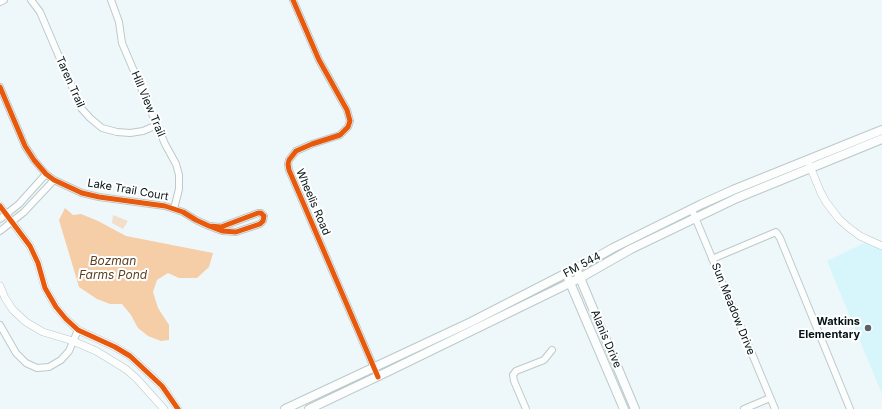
<!DOCTYPE html>
<html>
<head>
<meta charset="utf-8">
<style>
	body { margin:0 }
	canvas { display:block; background:#eef7f9 }
</style>
</head>
<body>
<canvas width="882" height="409"></canvas>
<script>
const ctx = document.querySelector('canvas').getContext('2d');
ctx.lineJoin = 'round';
function fill(path, color) { ctx.fillStyle = color; ctx.fill(path, 'evenodd'); }
const toPath = rows => new Path2D(rows.map(r => 'M' + r).join(''));
function strokePath(path, color, width, dash) { ctx.strokeStyle = color; ctx.lineWidth = width; ctx.lineCap = dash ? 'butt' : 'round'; ctx.setLineDash(dash || []); ctx.stroke(path); }
function drawText(font, color, halo, rows, align = 'center') {
  ctx.font = font + ' Inter,sans-serif'; ctx.lineWidth = 4; ctx.setLineDash([]); ctx.textBaseline = 'middle'; ctx.strokeStyle = halo; ctx.fillStyle = color; for (const [text, x, y, turn = 0] of rows) {
    ctx.save(); ctx.translate(x, y); ctx.rotate((+turn || 0) * Math.PI / 180); ctx.textAlign = isNaN(turn) ? turn : align; if (halo) ctx.strokeText(text, 0, 0); ctx.fillText(text, 0, 0); ctx.restore();
  }
}
fill(toPath([
	[864,243,882,250,882,394,827,261]
]), '#d6f6fb');
fill(toPath([
	[113,215,128,221,123,229,112,223]
]), '#f3dec9');
fill(toPath([
	[65,208,73,215,81,214,98,221,126,236,213,253,209,267,197,278,179,278,168,273,157,280,153,292,158,308,169,325,169,340,161,341,148,336,138,328,131,315,122,304,110,304,97,299,79,287,59,220]
]), '#f5cda6');
const minor = toPath([
	[31,0,40,12,81,108,90,118,102,128,117,132,130,133,143,131,157,125],
	[111,0,119,22,122,43,165,144,176,164,179,175,179,189,174,209],
	[293,0,319,60,347,110,350,121,348,127,340,135,312,144,296,151,289,160,288,164,289,170,378,377],
	[0,2,4,0],
	[0,87,25,146,34,160,46,174,54,180,82,193,99,197,165,206,183,212,196,220,209,226,222,231,236,232,260,224,263,221,264,216,261,213,258,213,221,227,209,226],
	[692,210,775,409],
	[0,219,19,204,46,174],
	[0,231,24,212,54,180],
	[712,259,776,232,780,238,850,409],
	[0,325,16,353,26,363,37,368,49,367,61,360,69,351,78,330],
	[526,409,514,381,513,375,516,371,544,360,552,350],
	[744,409,770,398]
]);
const tertiary = toPath([
	[809,164,821,193,826,202,839,219,848,227,860,236,882,246],
	[0,206,30,246,38,263,45,288,56,307,66,319,78,330,115,347,130,356,162,386,178,409],
	[0,286,5,298,13,310,26,322,43,332,73,341,96,351,111,360,127,370,137,379,164,409]
]);
const secondary = toPath([
	[578,273,635,409],
	[568,278,624,409],
	[285,409,471,322,590,261,613,248,702,204,733,190,882,130],
	[309,409,387,372,580,278,631,249,737,198,882,139]
]);
strokePath(minor, '#bdc9ca', 8);
strokePath(tertiary, '#bdc9ca', 8);
strokePath(secondary, '#bdc9ca', 10);
strokePath(minor, '#fcfefe', 6);
strokePath(tertiary, '#fcfefe', 7);
strokePath(secondary, '#fcfefe', 8);
strokePath(toPath([
	[293,0,319,60,347,110,350,121,348,127,340,135,312,144,296,151,289,160,288,164,289,170,378,377],
	[0,87,25,146,34,160,46,174,54,180,82,193,99,197,165,206,183,212,196,220,209,226,222,231,236,232,260,224,263,221,264,216,261,213,258,213,221,227,209,226],
	[0,206,30,246,38,263,45,288,56,307,66,319,78,330,115,347,130,356,162,386,178,409]
]), '#e8590c', 5);
for (const [x, y, r, color] of [
	[868,328,4,"#576365"]
]) { const dot = new Path2D(); dot.arc(x, y, r, 0, 2 * Math.PI); ctx.fillStyle = color; ctx.fill(dot); strokePath(dot, '#fff', 1.5); }
drawText('11px', '#051416', '#fff', [
	["Taren Trail",70,82,66],
	["Hill View Trail",148,104,67],
	["Lake Trail Court",128,190,10],
	["Wheelis Road",313,202,67],
	["FM 544",582,265,-28],
	["Sun Meadow Drive",733,309,68],
	["Alanis Drive",606,339,67]
]);
drawText('bold 11px', '#051416', '#fff', [
	["Watkins",860,322],
	["Elementary",860,335]
], 'right');
drawText('italic 12px', '#5d3e1f', '#fff', [
	["Bozman",113,261],
	["Farms Pond",113,275]
]);
</script>
</body>
</html>
